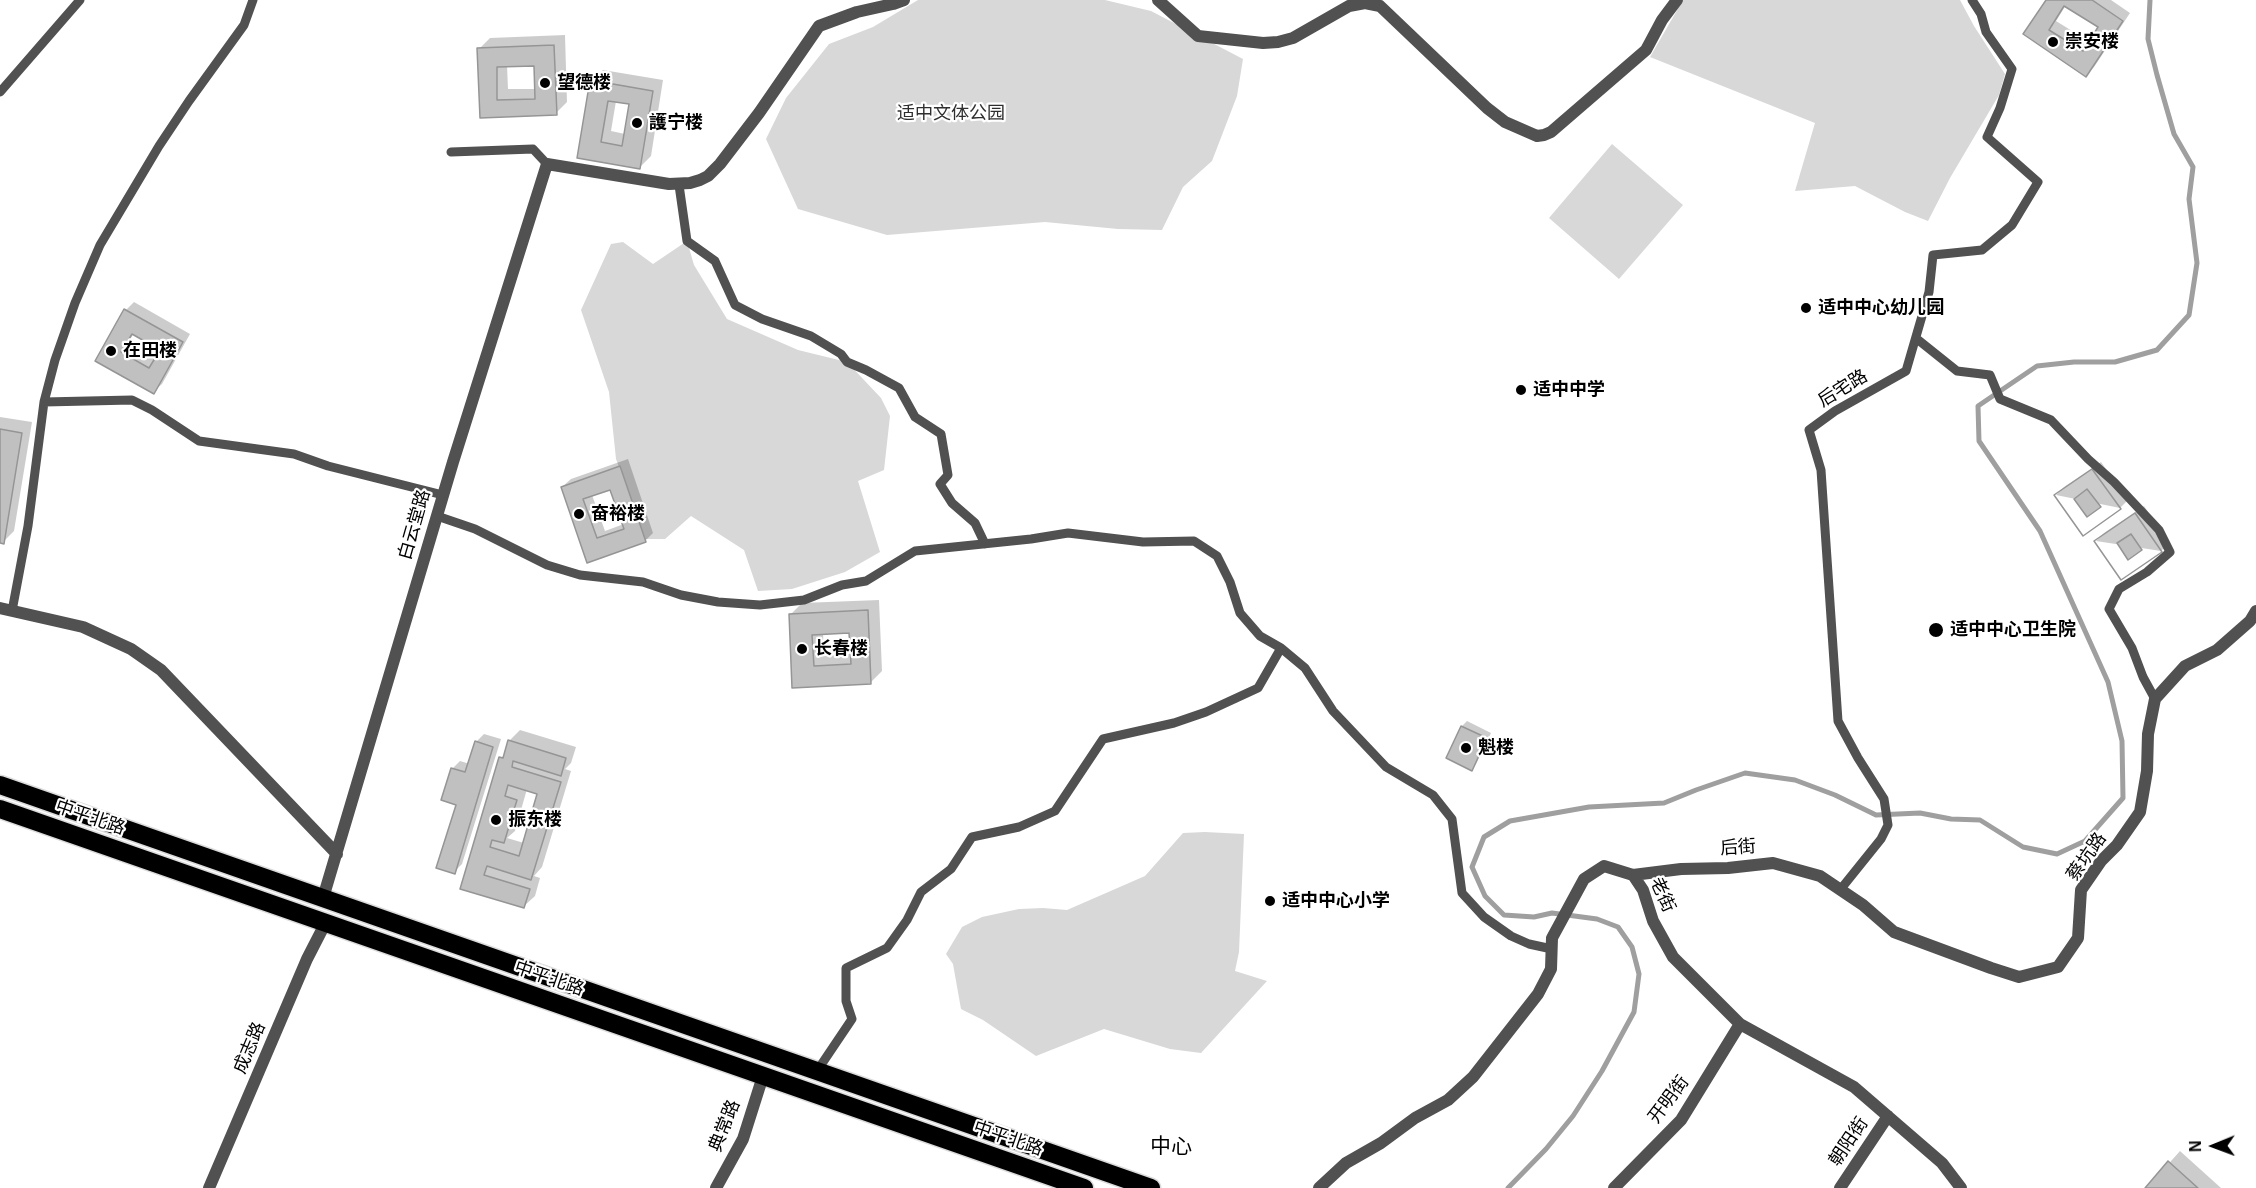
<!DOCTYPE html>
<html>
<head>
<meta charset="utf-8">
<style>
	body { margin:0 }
	#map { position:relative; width:2256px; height:1188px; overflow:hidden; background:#fff; font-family:Arial,sans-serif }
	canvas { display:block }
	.north { position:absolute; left:2184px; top:1116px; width:60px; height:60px; -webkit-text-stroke:4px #fff; paint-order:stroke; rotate:269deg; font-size:16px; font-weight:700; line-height:24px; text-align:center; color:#000 }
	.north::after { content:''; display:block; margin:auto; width:21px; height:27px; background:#000; clip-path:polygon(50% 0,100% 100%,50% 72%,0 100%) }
</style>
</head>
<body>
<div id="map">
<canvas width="2256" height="1188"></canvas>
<div class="north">N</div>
</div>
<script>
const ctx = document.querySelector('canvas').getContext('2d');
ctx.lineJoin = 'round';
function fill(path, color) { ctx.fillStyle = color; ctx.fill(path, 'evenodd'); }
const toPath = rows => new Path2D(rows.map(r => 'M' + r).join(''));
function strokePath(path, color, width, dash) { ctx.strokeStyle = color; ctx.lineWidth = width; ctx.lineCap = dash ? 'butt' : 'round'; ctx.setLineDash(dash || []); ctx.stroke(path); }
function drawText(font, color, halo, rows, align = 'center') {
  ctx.font = font + ' Arial,"Noto Sans SC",sans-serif'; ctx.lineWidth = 4.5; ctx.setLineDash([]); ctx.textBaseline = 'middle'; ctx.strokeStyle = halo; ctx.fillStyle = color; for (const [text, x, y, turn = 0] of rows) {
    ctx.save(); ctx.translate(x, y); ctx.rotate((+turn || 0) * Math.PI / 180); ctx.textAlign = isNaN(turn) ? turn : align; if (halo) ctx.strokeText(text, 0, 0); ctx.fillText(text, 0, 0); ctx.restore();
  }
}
fill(toPath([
	[918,0,1105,0,1151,11,1243,59,1237,96,1212,161,1183,187,1162,230,1118,229,1045,222,887,235,798,209,766,139,786,98,829,44,873,27],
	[1683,0,1960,0,1974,26,2005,74,1999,95,1950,178,1928,221,1905,212,1855,186,1795,191,1815,123,1650,57],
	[1612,144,1683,205,1619,279,1549,218],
	[687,241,694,265,727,319,798,350,847,362,881,398,890,416,884,470,858,481,880,552,845,572,792,589,758,591,744,550,691,516,665,539,645,539,616,459,609,392,581,310,611,244,623,242,653,264],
	[1205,832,1244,834,1239,952,1235,971,1267,981,1201,1053,1170,1049,1104,1029,1036,1056,983,1020,961,1009,953,964,946,954,962,927,982,917,1019,909,1043,908,1067,910,1145,876,1183,833]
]), '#d8d8d8');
fill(toPath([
	[2048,0,2111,0,2130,13,2094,67,2086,75,2025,34],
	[2066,5,2100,26,2090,42,2056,21],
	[565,35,567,102,556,113,481,116,479,49,490,38],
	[535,64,536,89,508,89,507,65],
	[603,70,663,80,651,156,640,167,579,157,592,81],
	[616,101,630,103,625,134,611,131],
	[134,302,190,334,162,384,153,392,97,360,126,310],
	[134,333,162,349,156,360,128,343],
	[0,417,32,422,14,531,3,542,0,542],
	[628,459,653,533,645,541,588,561,562,487,571,479],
	[611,488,624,524,605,531,592,495],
	[2101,462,2128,500,2120,508,2056,495,2064,487],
	[2144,506,2169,543,2161,551,2096,541,2104,533],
	[879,600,882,671,871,682,794,686,791,614,802,603],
	[850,631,851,654,824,656,823,633],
	[1467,721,1491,733,1476,764,1471,769,1448,758,1462,726],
	[520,730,576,747,571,763,565,769,571,771,542,867,534,876,540,878,535,896,523,907,462,888,501,758,506,753,509,741],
	[527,789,539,793,524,843,507,838,515,831],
	[484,734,501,739,462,864,454,872,457,804,452,769,460,761,470,764,476,742],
	[2180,1151,2221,1188,2147,1188]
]), '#0003');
strokePath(toPath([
	[1508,1188,1546,1149,1573,1116,1602,1071,1634,1012,1639,974,1632,947,1618,927,1597,919,1552,913,1534,917,1504,915,1485,896,1472,867,1484,837,1510,821,1589,807,1664,803,1696,790,1745,773,1795,780,1835,795,1876,815,1920,813,1951,819,1980,820,2023,847,2057,854,2085,841,2123,798,2122,741,2108,682,2040,531,1979,441,1978,406,2037,366,2074,362,2115,362,2157,350,2189,315,2197,263,2189,199,2193,167,2174,134,2157,75,2148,39,2150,0]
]), '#9f9f9f', 5);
const building = toPath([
	[2046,0,2092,0,2123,21,2086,77,2023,34,2046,0],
	[2064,6,2098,27,2083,51,2049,30,2064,6],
	[554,45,557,115,480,118,477,48,554,45],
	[534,66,535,99,497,100,497,67,534,66],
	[590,80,653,91,640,169,577,158,590,80],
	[608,101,629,104,622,146,601,142,608,101],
	[124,309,183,342,154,394,95,361,124,309],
	[132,334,160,350,149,368,121,352,132,334],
	[0,429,22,433,4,544,0,543,0,429],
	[620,466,646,542,587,563,561,487,620,466],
	[610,490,624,529,597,538,583,499,610,490],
	[2092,469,2121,509,2083,536,2054,495,2092,469],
	[2087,489,2101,507,2087,517,2074,499,2087,489],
	[2092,469,2121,509,2083,536,2054,495,2092,469],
	[2135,513,2162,552,2121,580,2094,541,2135,513],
	[2131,534,2142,550,2128,560,2117,543,2131,534],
	[2135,513,2162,552,2121,580,2094,541,2135,513],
	[868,610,871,684,792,688,789,614,868,610],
	[849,633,851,664,814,666,812,635,849,633],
	[1461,726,1487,738,1472,771,1446,758,1461,726],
	[508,740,566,758,561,776,513,761,512,767,561,782,531,880,487,866,484,875,530,889,524,908,460,889,499,757,503,758,508,740],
	[508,785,537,794,519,856,490,847,492,840,504,843,517,800,505,796,508,785],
	[475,741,493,747,455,874,436,868,456,805,441,800,451,768,465,772,475,741],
	[2168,1161,2198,1188,2145,1188,2168,1161]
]);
fill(building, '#c0c0c0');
strokePath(building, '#959595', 1.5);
const highway = toPath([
	[0,785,1151,1188],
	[0,809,1084,1188]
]);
strokePath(highway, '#dbdbdb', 21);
strokePath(toPath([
	[0,92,80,0],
	[451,152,533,149,547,164],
	[679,185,687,241,715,261,735,305,762,319,811,336,841,354,847,362,866,370,899,388,915,417,941,434,948,475,940,484,952,503,975,523,985,544],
	[1917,339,1957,371,1990,375,2000,399,2051,420,2088,459,2114,482,2159,530,2170,552,2147,572,2119,589,2109,609,2132,648,2143,677,2155,699],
	[44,402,132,400,152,410,199,441,294,454,328,466,443,495],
	[437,516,475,529,547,565,580,575,643,582,681,595,718,602,760,605,804,600,842,585,866,581,915,551,1031,539,1068,533,1143,542,1194,541,1217,556,1230,582,1240,613,1260,636,1281,648],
	[12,611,28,526,44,402,55,360,75,303,100,245,159,146,189,101,244,25,253,0],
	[1840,890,1881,839,1888,825,1884,799,1858,758,1838,721,1821,470,1809,430,1835,411,1906,371,1929,292,1933,255,1982,250,2012,225,2038,182,1987,137,2000,108,2012,69,1986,32,1981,14,1972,0],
	[817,1071,852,1019,846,1001,846,968,887,948,907,920,921,892,951,869,972,837,1019,827,1055,811,1103,739,1174,723,1206,712,1258,688,1281,648,1305,668,1333,711,1386,767,1433,795,1452,819,1462,893,1484,917,1511,936,1529,944,1552,949]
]), '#515151', 9);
strokePath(toPath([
	[1158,0,1198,36,1263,43,1278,42,1293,38,1349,6,1365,3,1380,6,1487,108,1505,122,1537,136,1544,135,1551,132,1646,50,1662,20,1677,0],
	[0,608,83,627,131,649,161,670,337,854],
	[1633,875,1681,869,1728,868,1773,863,1820,876,1863,905,1894,932,1991,968,2019,977,2058,967,2078,938,2081,890,2101,861,2117,845,2140,812,2147,771,2148,734,2155,699,2185,666,2217,650,2250,621,2256,611],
	[323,898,453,462,547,164,669,184,690,183,700,180,708,176,720,164,759,113,819,26,857,12,893,4,904,0],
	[209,1188,307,959,326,922],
	[716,1188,743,1139,763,1076],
	[1319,1188,1346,1163,1381,1143,1415,1118,1448,1100,1473,1077,1538,994,1551,969,1552,938,1584,879,1604,866,1633,875,1643,890,1653,921,1673,957,1740,1024,1854,1087,1942,1163,1961,1188],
	[1614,1188,1681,1120,1740,1024],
	[1840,1188,1888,1116]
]), '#515151', 12);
strokePath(highway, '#000', 18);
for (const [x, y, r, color] of [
	[2053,42,6,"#000"],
	[545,83,6,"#000"],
	[637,123,6,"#000"],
	[1806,308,6,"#000"],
	[111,351,6,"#000"],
	[1521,390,6,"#000"],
	[579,514,6,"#000"],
	[1936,630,8,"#000"],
	[802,649,6,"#000"],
	[1466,748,6,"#000"],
	[496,820,6,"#000"],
	[1270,901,6,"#000"]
]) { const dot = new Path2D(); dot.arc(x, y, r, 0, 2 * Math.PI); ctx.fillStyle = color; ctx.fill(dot); strokePath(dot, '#fff', 2); }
drawText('bold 18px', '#000', '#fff', [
	["崇安楼",2065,42],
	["望德楼",557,83],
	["護宁楼",649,123],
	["适中中心幼儿园",1818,308],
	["在田楼",123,351],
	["适中中学",1533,390],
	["奋裕楼",591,514],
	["适中中心卫生院",1950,630],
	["长春楼",814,649],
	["魁楼",1478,748],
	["振东楼",508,820],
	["适中中心小学",1282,901]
], 'left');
drawText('18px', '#2f2f2f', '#fff', [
	["适中文体公园",951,114]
]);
drawText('18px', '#000', '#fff', [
	["后宅路",1843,389,-31],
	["白云堂路",415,525,-74],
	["中平北路",90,818,19],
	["后街",1738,848,-4],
	["蔡坑路",2087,857,-55],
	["老街",1662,895,66],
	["中平北路",549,979,19],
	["成志路",250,1048,-67],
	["开明街",1669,1100,-53],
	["典常路",725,1126,-68],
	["中平北路",1008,1139,19],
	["朝阳街",1849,1142,-56]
]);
drawText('21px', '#000', '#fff', [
	["中心",1171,1147]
]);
</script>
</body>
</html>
